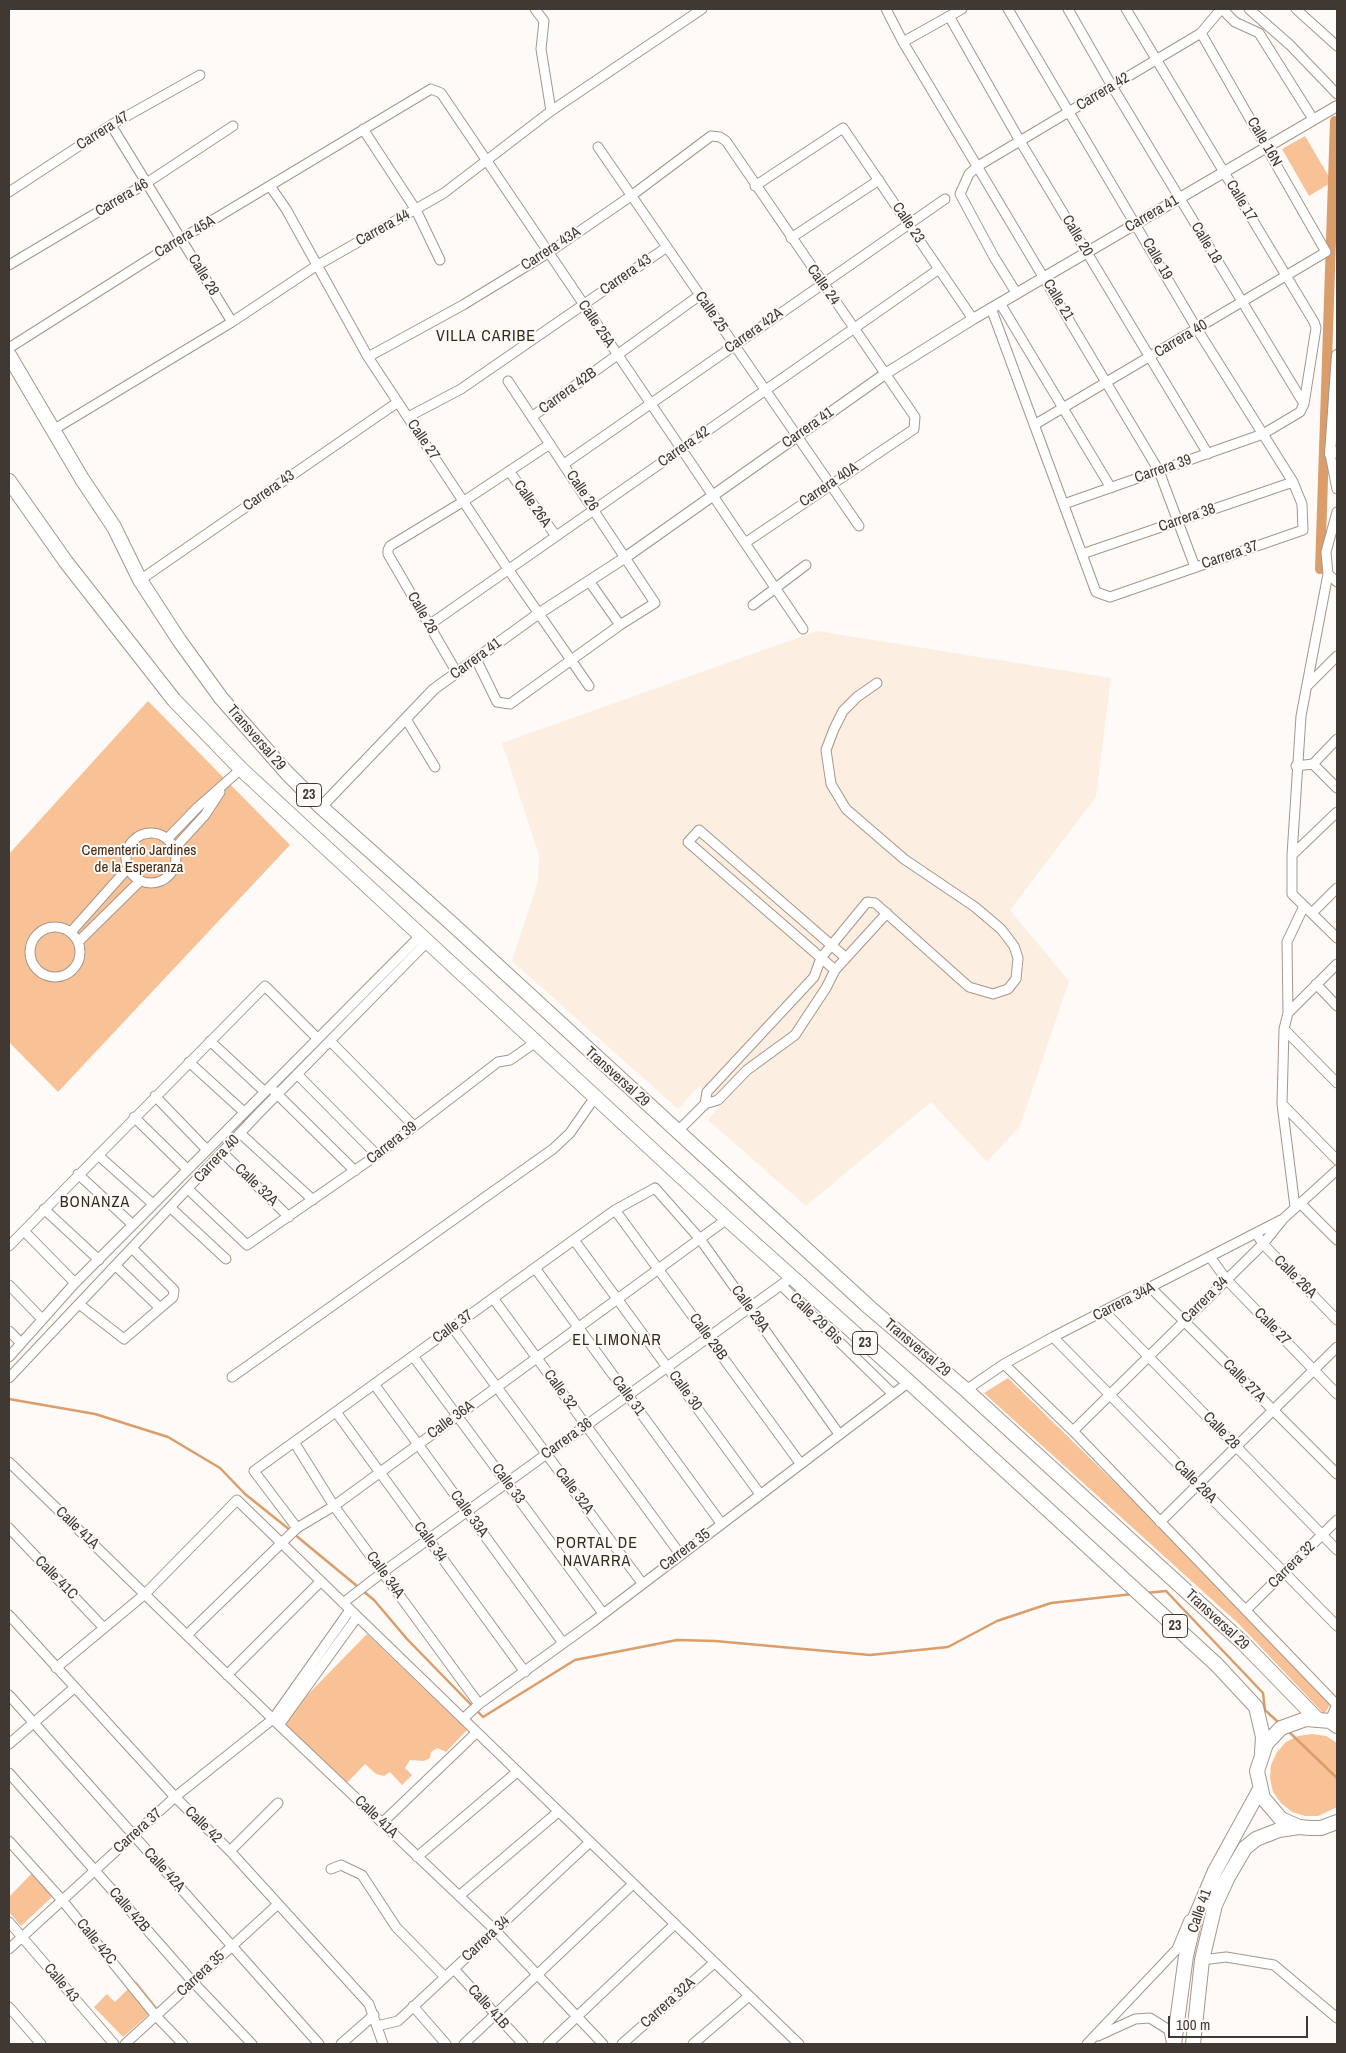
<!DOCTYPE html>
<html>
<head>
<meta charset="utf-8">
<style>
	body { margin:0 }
	#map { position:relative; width:1346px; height:2053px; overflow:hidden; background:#fefaf7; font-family:"Archivo Narrow",sans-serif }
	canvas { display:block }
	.frame { position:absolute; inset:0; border:10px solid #403933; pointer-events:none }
	.scale { position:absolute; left:1168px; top:2016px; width:140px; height:22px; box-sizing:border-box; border:2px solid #403933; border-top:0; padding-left:6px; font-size:15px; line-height:18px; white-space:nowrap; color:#403933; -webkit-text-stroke:4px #fefaf7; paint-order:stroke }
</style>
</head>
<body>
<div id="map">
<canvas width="1346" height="2053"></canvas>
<div class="frame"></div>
<div class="scale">100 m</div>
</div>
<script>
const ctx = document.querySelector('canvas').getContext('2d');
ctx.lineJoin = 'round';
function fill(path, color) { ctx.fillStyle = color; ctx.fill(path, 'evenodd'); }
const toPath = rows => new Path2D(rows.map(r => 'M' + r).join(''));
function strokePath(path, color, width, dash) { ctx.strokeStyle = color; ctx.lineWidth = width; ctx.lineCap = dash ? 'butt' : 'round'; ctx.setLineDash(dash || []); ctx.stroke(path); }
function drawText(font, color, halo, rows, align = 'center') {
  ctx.font = font + ' "Archivo Narrow",sans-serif'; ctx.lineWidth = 4; ctx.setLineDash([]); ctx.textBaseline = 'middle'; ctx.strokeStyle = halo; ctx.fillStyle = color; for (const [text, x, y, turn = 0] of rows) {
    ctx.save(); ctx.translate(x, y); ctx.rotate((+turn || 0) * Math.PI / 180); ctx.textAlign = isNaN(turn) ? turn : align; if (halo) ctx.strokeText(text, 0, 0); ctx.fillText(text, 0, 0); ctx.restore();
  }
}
fill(toPath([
	[817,631,1111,678,1096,797,1010,910,1069,981,1020,1126,987,1162,931,1102,806,1206,708,1120,722,1103,699,1086,678,1109,512,961,538,881,539,855,502,743]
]), '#fdeee2');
fill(toPath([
	[1305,136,1332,182,1309,196,1282,149],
	[148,701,290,845,58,1092,9,1042,9,854],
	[1008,1378,1153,1520,1332,1702,1324,1714,1240,1625,984,1393],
	[367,1634,467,1730,446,1752,437,1748,431,1752,430,1758,424,1761,410,1760,405,1768,412,1775,402,1785,390,1772,384,1776,376,1774,365,1764,344,1786,279,1724],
	[1312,1734,1326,1736,1337,1743,1337,1807,1318,1816,1305,1816,1292,1812,1281,1803,1273,1792,1270,1778,1271,1765,1277,1752,1286,1742,1298,1736],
	[33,1872,53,1896,21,1926,9,1912,9,1897],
	[136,1981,157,2007,123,2037,94,2007,107,1994,115,2002]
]), '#f8c296');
strokePath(toPath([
	[9,1399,95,1414,168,1437,220,1468,245,1494,290,1530],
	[294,1534,374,1600,407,1639,483,1717,575,1660,677,1640,715,1641,870,1655,948,1647,997,1621,1051,1603,1133,1594],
	[1146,1593,1166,1591,1263,1693,1265,1710,1279,1723],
	[1287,1730,1337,1778]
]), '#db9d6a', 2.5);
strokePath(toPath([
	[1320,569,1335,121]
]), '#db9d6a', 10);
const minor = toPath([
	[535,9,544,21,541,49,551,111],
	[886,9,903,42,1159,471,1195,567],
	[1126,9,1314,322,1316,328,1304,404],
	[1222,9,1235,22,1259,33,1313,119],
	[1249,9,1290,45,1337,94],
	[1296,9,1337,46],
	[949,16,1020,141,1208,454],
	[903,42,962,9],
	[111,125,232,322],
	[363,129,416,210,440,260],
	[598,147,859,526],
	[270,186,286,209,368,357,508,569,589,686],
	[755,186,843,128,973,319],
	[9,192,111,125,200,75],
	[791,238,879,180],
	[9,265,145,184,233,126],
	[1017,294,994,257,960,194,969,174,978,166,1201,33,1221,9],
	[1000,303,1111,488],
	[991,308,1096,592,1110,597,1303,530,1302,504,1293,482,1197,329,1008,9],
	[9,348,181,239,431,89,441,93,803,629],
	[368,357,463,305,548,253,631,196,711,136,720,137,726,141,915,417,914,429,745,543],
	[533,416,700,295],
	[408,417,461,389,667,247],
	[1034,425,1326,252,1201,33],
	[53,430,232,322,316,266,444,193,551,111,702,9],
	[1330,454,1337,489],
	[564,464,945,199],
	[509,471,556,536],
	[1064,504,1263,434,1300,412,1304,404,1112,86,1068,9],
	[1337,512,1326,552,1328,574,1301,716,1292,855,1292,894,1337,938],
	[1082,554,1293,482],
	[1328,574,1337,582],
	[140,580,398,402],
	[589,581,620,625],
	[753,605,806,565],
	[429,625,939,269],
	[476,659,497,702,510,704,620,625,655,603,508,381],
	[457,673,388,554,388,550,390,546,464,501,550,444],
	[1307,686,1337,656],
	[406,719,435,767],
	[1313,764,1337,788],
	[1296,766,1313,764,1337,739],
	'126 858a25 25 0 1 1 50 0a25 25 0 1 1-50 0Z',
	[167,839,198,807,241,769],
	[174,849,205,815,220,792],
	[1292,855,1337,812],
	[1312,913,1337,888],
	'30 952a25 25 0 1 1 50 0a25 25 0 1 1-50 0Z',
	[71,932,128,868],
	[78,942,140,881],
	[835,970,688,842,699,830,845,957],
	[1316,984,1337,1006],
	[1288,1013,1337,964],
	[1284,1029,1337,1083],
	[210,1041,265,1092],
	[331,1042,414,1126],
	[189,1062,244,1112],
	[297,1074,377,1155],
	[273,1090,355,1171],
	[155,1096,207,1150],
	[705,1104,707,1092,814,977,821,958,867,902,875,903,969,987,993,994,1008,989,1016,979,1018,958,1014,946,1001,929,975,907,904,859,846,809,831,784,826,750,834,729,843,711,857,697,877,683],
	[1282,1104,1337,1160],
	[134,1117,187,1169],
	[677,1132,705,1104,718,1100,747,1070,795,1035,826,988,835,970,887,913],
	[241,1134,313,1200],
	[223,1153,289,1217],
	[98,1155,153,1204],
	[78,1174,133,1225],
	[188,1189,247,1245,377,1155,498,1062,510,1060,536,1042],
	[1300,1203,1337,1240],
	[1295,1207,1282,1104,1284,1029,1288,1013,1287,942,1304,906],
	[171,1208,226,1259],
	[44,1209,99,1260],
	[615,1210,800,1463],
	[24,1231,75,1283],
	[1256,1233,1263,1244,1337,1320],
	[574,1240,760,1494],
	[9,1246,265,986,317,1038],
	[1210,1257,1226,1279,1337,1394],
	[116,1266,160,1308],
	[535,1268,721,1523],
	[9,1285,42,1319],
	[781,1285,893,1394],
	[1151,1288,1337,1474],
	[493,1298,680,1554],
	[79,1304,124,1339,173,1297,174,1290,133,1249],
	[1105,1312,1337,1550],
	[453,1328,642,1583],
	[9,1331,21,1343],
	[1053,1337,1337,1626],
	[413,1356,602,1612],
	[9,1357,75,1283,421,935],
	[1004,1364,1073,1431,1337,1705],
	[232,1377,553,1149,570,1133,595,1097],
	[9,1378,259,1113,428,941],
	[374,1384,563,1643],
	[966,1390,1004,1364,1053,1337,1281,1220],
	[336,1412,525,1672],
	[1073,1431,1263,1244,1283,1219,1337,1170],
	[294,1442,334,1506,479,1704],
	[9,1462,279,1725,495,1930,603,2044],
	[1160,1522,1337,1347],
	[9,1528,104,1628],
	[297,1528,254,1471,615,1210,655,1188,700,1239,839,1434],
	[343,1603,383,1572,792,1277],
	[1246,1610,1337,1520],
	[9,1615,175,1797,230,1851,369,2004,383,2044],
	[187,1635,297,1528,334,1506,727,1219],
	[56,1668,145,1594,237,1500,799,2044],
	[227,1675,320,1582],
	[9,1695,319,2044],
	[463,1719,479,1704,590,1624,909,1382],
	[279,1725,357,1617],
	[9,1744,74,1688],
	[9,1773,193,1982,252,2044],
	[382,1823,476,1733],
	[9,1841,62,1900,156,2016,183,2044],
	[230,1851,278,1803],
	[417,1857,517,1772],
	[331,1869,341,1865,362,1875,396,1927,445,1977],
	[459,1896,558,1812],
	[9,1922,114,2044],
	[9,1949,175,1797,273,1719,350,1610],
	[1202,1960,1226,1957,1274,1965,1337,2018],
	[454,1969,523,2044],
	[413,2006,446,2044],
	[9,2007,41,2044],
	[377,2026,398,2021,590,1842],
	[1098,2036,1135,2019,1150,2018,1169,2030,1171,2041],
	[125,2044,277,1905],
	[341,2044,374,2015],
	[464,2044,633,1884],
	[548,2044,675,1924],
	[622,2044,714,1963],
	[693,2044,749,1996],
	[1087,2044,1177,1949,1189,1920]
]);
const tertiary = toPath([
	[1337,355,1330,454,1337,452],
	[321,807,434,689,538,614,626,557,885,374,973,319,1337,106],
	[1330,1721,1337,1706]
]);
const trunk = toPath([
	[9,355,82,479,114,527,140,580,179,640,221,698,287,773,321,807,450,922,870,1308,966,1390,1243,1643,1318,1720],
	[9,481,66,562,174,700,241,769,727,1219,909,1382,1217,1665,1256,1707,1263,1737,1262,1752],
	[1337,1726,1330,1721,1306,1719,1281,1728,1266,1744,1257,1771,1263,1798,1281,1819,1299,1827,1310,1828,1321,1828,1337,1822],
	[1174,2044,1186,1956,1195,1918,1215,1871,1260,1789],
	[1193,2044,1202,1960,1215,1905,1228,1877,1245,1848,1256,1839,1279,1830,1299,1827]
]);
strokePath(minor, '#a69689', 11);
strokePath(tertiary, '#a69689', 12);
strokePath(trunk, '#a69689', 16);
strokePath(minor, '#fff', 9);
strokePath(tertiary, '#fff', 10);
strokePath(trunk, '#fff', 14);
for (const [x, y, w] of [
	[309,795,25],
	[865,1343,25],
	[1175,1626,25]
]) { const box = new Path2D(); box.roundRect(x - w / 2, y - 11.5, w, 23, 4); ctx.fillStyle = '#fefaf7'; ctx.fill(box); strokePath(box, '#403933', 1); }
drawText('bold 14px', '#403933', null, [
	["23",309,795],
	["23",865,1343],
	["23",1175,1626]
]);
drawText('15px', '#403933', '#fefaf7', [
	["Carrera 42",1103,92,-31],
	["Carrera 47",103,131,-32],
	["Calle 16N",1264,142,60],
	["Carrera 46",122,198,-31],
	["Calle 17",1241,201,59],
	["Carrera 41",1152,214,-30],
	["Calle 23",908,223,56],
	["Carrera 44",383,228,-29],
	["Calle 20",1077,236,59],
	["Carrera 45A",185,237,-31],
	["Calle 18",1206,243,59],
	["Carrera 43A",551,249,-33],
	["Calle 19",1157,259,60],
	["Calle 28",203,275,59],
	["Carrera 43",626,275,-35],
	["Calle 24",823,285,55],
	["Calle 21",1058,300,59],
	["Calle 25",711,312,55],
	["Calle 25A",596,324,56],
	["Carrera 42A",754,331,-35],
	["Carrera 40",1181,339,-31],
	["Carrera 42B",568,391,-36],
	["Carrera 41",808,428,-35],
	["Calle 27",423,440,56],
	["Carrera 42",684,447,-35],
	["Carrera 39",1163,469,-19],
	["Carrera 40A",829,485,-34],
	["Carrera 43",269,491,-35],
	["Calle 26",582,491,56],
	["Calle 26A",532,504,55],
	["Carrera 38",1187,518,-19],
	["Carrera 37",1230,555,-19],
	["Calle 28",422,613,60],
	["Carrera 41",476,659,-36],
	["Transversal 29",256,738,49],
	["Transversal 29",617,1077,42],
	["Carrera 39",392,1143,-38],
	["Carrera 40",217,1159,-47],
	["Calle 32A",256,1185,44],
	["Calle 26A",1295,1277,45],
	["Carrera 34",1205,1300,-45],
	["Carrera 34A",1124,1302,-27],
	["Calle 29A",750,1309,54],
	["Calle 29 Bis",816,1319,44],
	["Calle 37",453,1327,-36],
	["Calle 27",1272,1327,46],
	["Calle 29B",708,1337,54],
	["Transversal 29",917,1348,40],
	["Calle 27A",1244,1381,45],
	["Calle 32",560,1390,54],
	["Calle 30",685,1391,54],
	["Calle 31",628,1396,54],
	["Calle 36A",451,1420,-36],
	["Calle 28",1221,1431,46],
	["Carrera 36",567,1439,-36],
	["Calle 28A",1195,1482,45],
	["Calle 33",508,1484,54],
	["Calle 32A",574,1491,53],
	["Calle 33A",469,1514,54],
	["Calle 41A",77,1528,44],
	["Calle 34",430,1542,54],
	["Carrera 35",685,1550,-37],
	["Carrera 32",1292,1565,-45],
	["Calle 34A",385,1575,54],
	["Calle 41C",56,1578,46],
	["Transversal 29",1217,1620,43],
	["Calle 41A",376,1817,44],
	["Calle 42",203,1825,45],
	["Carrera 37",138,1831,-42],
	["Calle 42A",164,1870,48],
	["Calle 42B",129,1910,49],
	["Calle 41",1200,1911,-71],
	["Carrera 34",486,1939,-43],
	["Calle 42C",96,1942,51],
	["Carrera 35",201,1974,-43],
	["Calle 43",61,1983,50],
	["Carrera 32A",668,2003,-42],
	["Calle 41B",488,2007,48]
]);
drawText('15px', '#432913', '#fefaf7', [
	["Cementerio Jardines",139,851],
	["de la Esperanza",139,868]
]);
ctx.letterSpacing = '1px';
drawText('16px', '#36291e', '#fefaf7', [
	["VILLA CARIBE",486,337],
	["BONANZA",95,1203],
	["EL LIMONAR",617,1341],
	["PORTAL DE",597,1544],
	["NAVARRA",597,1562]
]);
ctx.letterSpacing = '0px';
</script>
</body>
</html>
